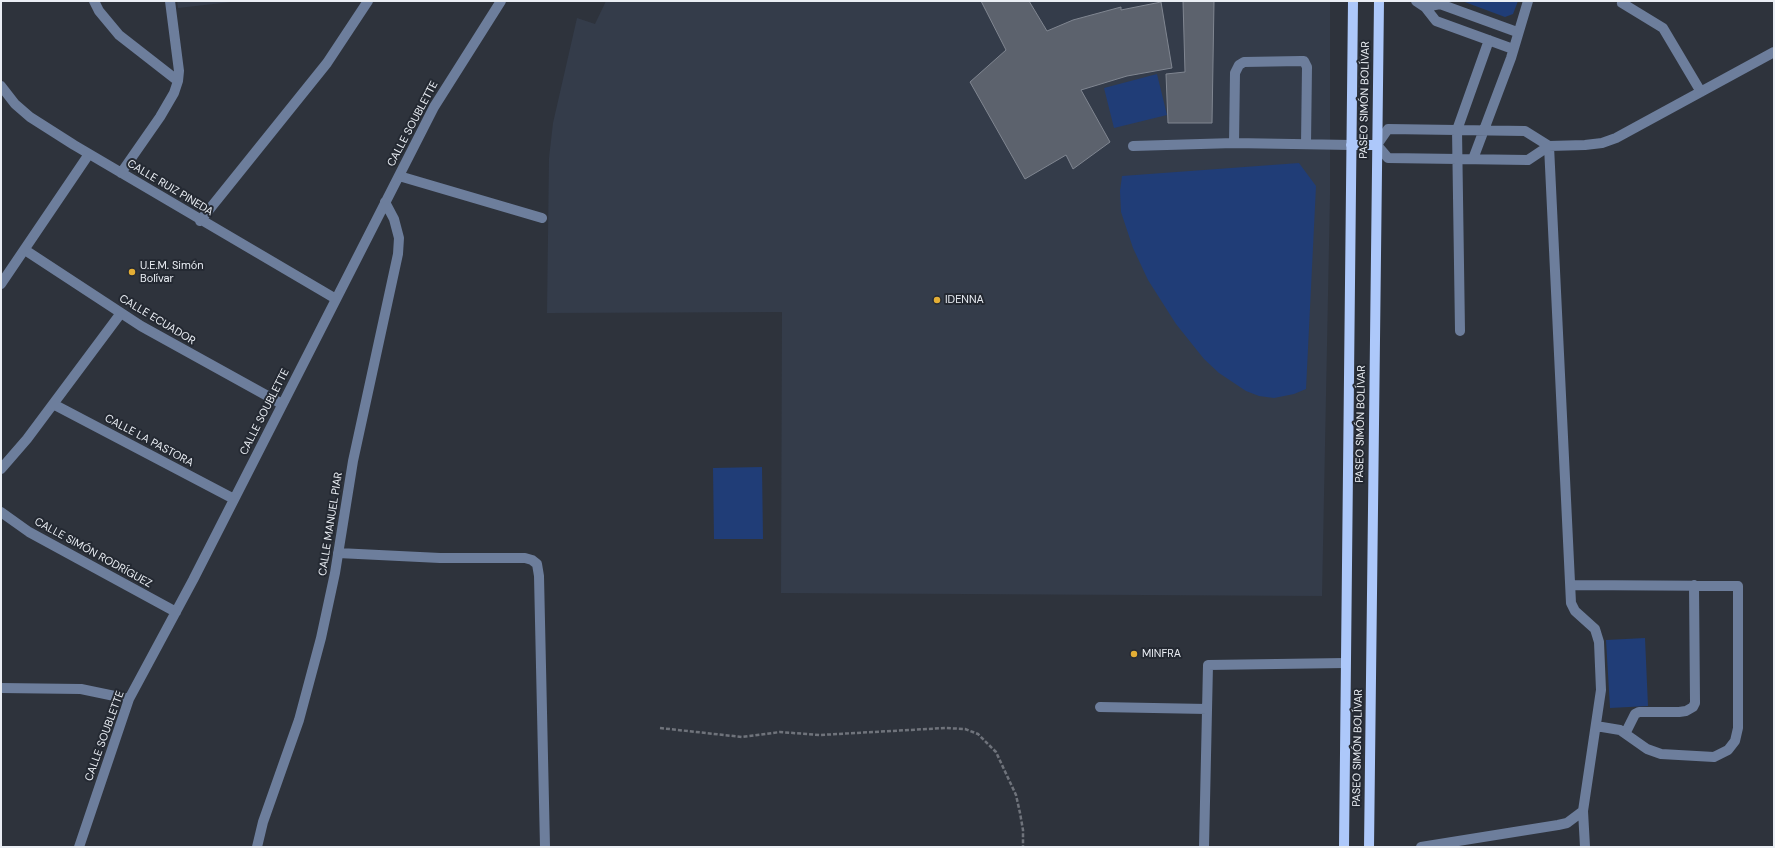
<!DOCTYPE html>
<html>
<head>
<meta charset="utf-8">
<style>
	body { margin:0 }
	#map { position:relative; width:1775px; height:848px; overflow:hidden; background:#2e333c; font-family:"DM Sans",sans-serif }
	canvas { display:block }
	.frame { position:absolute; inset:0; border:2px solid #eaeef4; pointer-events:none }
</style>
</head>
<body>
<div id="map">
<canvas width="1775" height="848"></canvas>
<div class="frame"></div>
</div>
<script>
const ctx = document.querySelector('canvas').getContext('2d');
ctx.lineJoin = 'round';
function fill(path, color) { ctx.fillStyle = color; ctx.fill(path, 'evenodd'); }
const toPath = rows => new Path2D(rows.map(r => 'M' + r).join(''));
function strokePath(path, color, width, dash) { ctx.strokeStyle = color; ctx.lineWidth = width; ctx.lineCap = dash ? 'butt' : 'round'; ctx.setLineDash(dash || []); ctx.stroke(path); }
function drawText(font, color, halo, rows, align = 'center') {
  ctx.font = font + ' "DM Sans",sans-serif'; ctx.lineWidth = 4; ctx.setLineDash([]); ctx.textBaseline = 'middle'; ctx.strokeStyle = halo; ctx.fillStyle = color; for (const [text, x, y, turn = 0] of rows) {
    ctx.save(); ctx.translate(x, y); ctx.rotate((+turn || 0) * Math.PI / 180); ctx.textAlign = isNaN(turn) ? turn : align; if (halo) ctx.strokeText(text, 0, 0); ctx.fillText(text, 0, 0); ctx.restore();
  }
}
fill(toPath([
	[177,1,240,1,178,8],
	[606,1,1330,1,1330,195,1322,596,781,593,782,312,547,313,549,158,553,123,577,18,595,24]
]), '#343c4a');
fill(toPath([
	[1462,1,1518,1,1513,14,1505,17],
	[1157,74,1167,115,1114,128,1104,88],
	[1299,163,1316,186,1306,389,1294,394,1274,398,1259,396,1246,391,1219,373,1204,359,1176,324,1148,280,1133,248,1121,212,1120,191,1122,176],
	[762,467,763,539,714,539,713,468],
	[1645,638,1648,706,1610,708,1606,640]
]), '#203d77');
const building = toPath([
	[981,1,1029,1,1047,31,1073,20,1121,7,1121,10,1161,2,1172,68,1127,76,1081,90,1110,142,1073,169,1066,155,1025,179,970,82,1006,50,981,1],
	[1183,1,1214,1,1212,123,1168,123,1166,74,1185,72,1183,1]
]);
fill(building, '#5c626d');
strokePath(building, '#808691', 1);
strokePath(toPath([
	[660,728,742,737,780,732,820,735,945,728,965,729,978,734,996,752,1002,765,1016,795,1020,813,1023,830,1023,847]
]), '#6f737b', 2.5, [4, 2]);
strokePath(toPath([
	[94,1,99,11,119,35,178,81],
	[1416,1,1425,7,1436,21,1513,49],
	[1623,1,1622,3,1663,28,1701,92],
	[1425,7,1440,4,1517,32],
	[1,86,15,104,30,117,74,145,336,299],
	[1234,143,1235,73,1239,65,1244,62,1301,61,1304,61,1307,67,1306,144],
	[1133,146,1234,143,1351,145],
	[1549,146,1571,603,1575,611,1595,629,1599,642,1601,690,1583,811,1585,847],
	[1549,146,1525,131,1388,129,1377,145,1388,158,1528,160,1549,146,1585,145,1602,143,1616,138,1774,52],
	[1473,159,1511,58,1528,1],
	[121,173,160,117,174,93,178,81,179,71,170,1],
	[399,176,542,218],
	[200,221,327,63,368,1],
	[25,250,141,326,282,404],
	[1,284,89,154],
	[1460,331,1457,130,1489,40],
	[53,404,234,499],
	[1,469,27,439,121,313],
	[1,512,29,532,176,612],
	[338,553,440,558,525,558,532,560,537,564,539,576,545,847],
	[1571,585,1738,586,1738,728,1735,741,1728,750,1714,757,1661,754,1647,749,1620,730,1596,726],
	[1,688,81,689,129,699],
	[1100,707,1207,709],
	[1626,732,1635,714,1639,712,1679,712,1686,711,1693,707,1695,703,1694,585],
	[79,847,129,699,193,580,434,107,501,1],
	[257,847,263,822,299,720,321,638,335,573,353,461,398,254,399,238,394,219,385,202],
	[1204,847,1208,665,1345,663],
	[1421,847,1558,825,1567,823,1583,811]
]), '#6d7e9c', 10);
strokePath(toPath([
	[1351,145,1377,145],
	[1344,847,1353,1],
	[1369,847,1379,1]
]), '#adc8fa', 10);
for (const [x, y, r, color] of [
	[132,272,4,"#e4ae35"],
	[937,300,4,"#e4ae35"],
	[1134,654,4,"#e4ae35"]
]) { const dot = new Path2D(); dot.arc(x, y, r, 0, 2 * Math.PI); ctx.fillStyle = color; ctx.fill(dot); strokePath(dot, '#242932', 1.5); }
drawText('11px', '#eaeef4', '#242932', [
	["PASEO SIMÓN BOLÍVAR",1365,100,-89],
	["CALLE SOUBLETTE",413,124,-62],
	["CALLE RUIZ PINEDA",170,188,31],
	["CALLE ECUADOR",157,320,31],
	["CALLE SOUBLETTE",265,412,-63],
	["PASEO SIMÓN BOLÍVAR",1361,424,-89],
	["CALLE LA PASTORA",149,441,28],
	["CALLE MANUEL PIAR",331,524,-81],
	["CALLE SIMÓN RODRÍGUEZ",93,553,29],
	["CALLE SOUBLETTE",105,736,-70],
	["PASEO SIMÓN BOLÍVAR",1358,748,-89]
]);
drawText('11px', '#eaeef4', '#242932', [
	["U.E.M. Simón",140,266],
	["Bolívar",140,279],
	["IDENNA",945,300],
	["MINFRA",1142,654]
], 'left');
</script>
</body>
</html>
